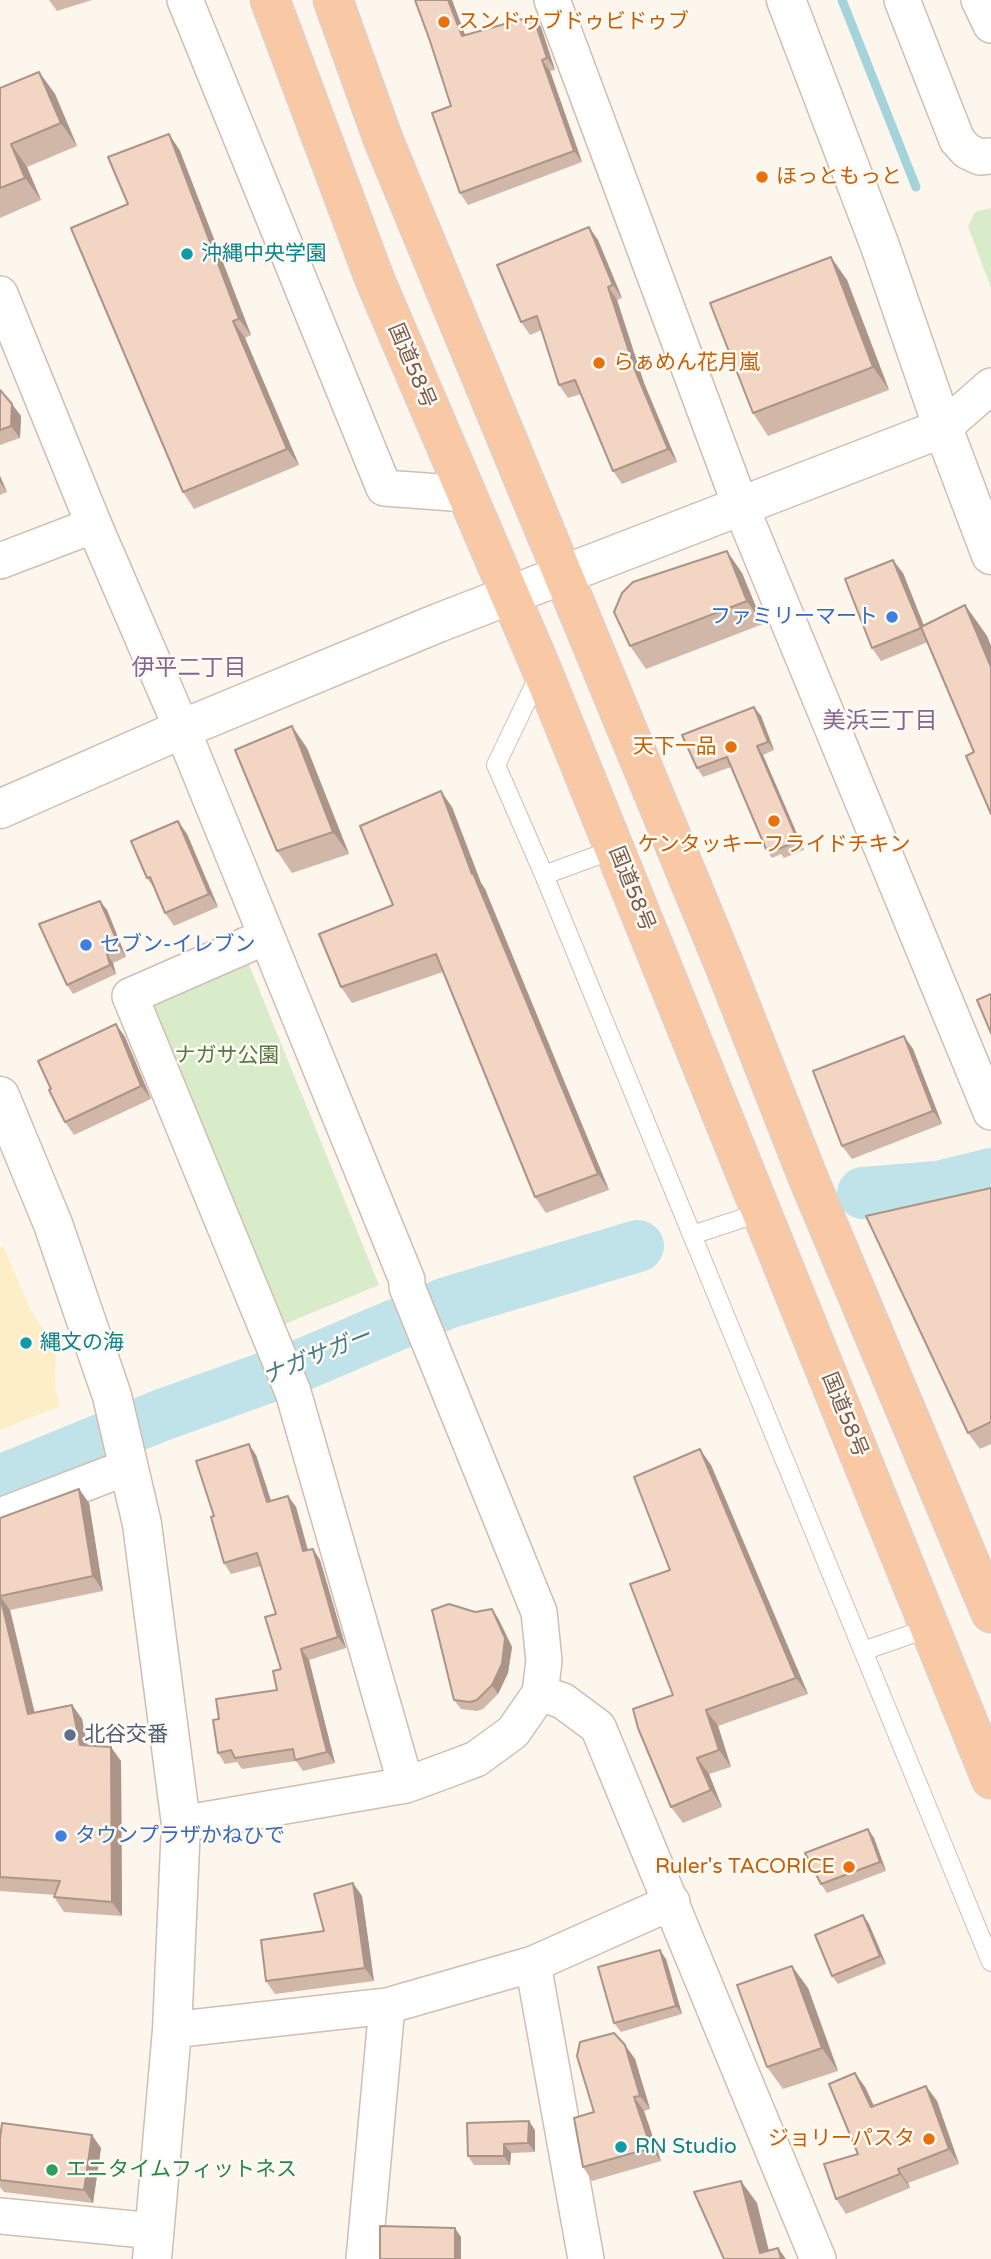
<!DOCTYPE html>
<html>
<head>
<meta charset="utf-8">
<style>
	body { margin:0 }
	canvas { display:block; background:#fdf6ec }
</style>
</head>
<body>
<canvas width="991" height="2259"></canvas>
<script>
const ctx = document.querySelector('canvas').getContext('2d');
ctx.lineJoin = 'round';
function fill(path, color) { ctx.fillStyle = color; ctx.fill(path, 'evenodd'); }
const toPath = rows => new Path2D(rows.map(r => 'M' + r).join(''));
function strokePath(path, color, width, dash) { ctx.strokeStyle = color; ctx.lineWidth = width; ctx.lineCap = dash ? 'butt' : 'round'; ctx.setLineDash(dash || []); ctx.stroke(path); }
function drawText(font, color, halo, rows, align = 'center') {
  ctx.font = font + ' "Varela Round","Noto Sans JP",sans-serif'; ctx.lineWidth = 5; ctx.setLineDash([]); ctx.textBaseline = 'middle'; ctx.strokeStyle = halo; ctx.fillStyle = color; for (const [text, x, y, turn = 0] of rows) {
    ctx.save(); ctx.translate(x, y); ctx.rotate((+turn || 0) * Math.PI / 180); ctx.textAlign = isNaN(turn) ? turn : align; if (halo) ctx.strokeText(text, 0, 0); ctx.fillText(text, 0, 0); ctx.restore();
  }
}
fill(toPath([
	[991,208,991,288,968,226,975,212],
	[248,962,379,1285,280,1326,149,1011,154,999]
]), '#d8ecc9');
fill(toPath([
	[3,1245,30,1309,56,1350,55,1387,60,1406,0,1430,0,1248]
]), '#fcefc7');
strokePath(toPath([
	[842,0,916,187]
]), '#a5d3da', 9);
strokePath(toPath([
	[863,1193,938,1187,991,1174],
	[0,1481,162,1415,304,1364,447,1303,638,1246]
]), '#bfe3e8', 52);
const service = toPath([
	[540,673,496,765,544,875,991,1962],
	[544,875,615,849],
	[692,1235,762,1212],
	[863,1651,929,1628]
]);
const minor = toPath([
	[185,0,384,488,466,494],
	[552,0,741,507,991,1112],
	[902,0,957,140,967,151,980,157,991,156],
	[979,0,991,25],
	[0,294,94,525,182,729,407,1280,407,1287,539,1612,544,1661,540,1693,563,1701,598,1727,818,2259],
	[943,428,991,386],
	[0,561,94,525],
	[265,937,130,996,293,1392,406,1785],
	[0,1516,128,1467],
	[181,1824,406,1785,447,1770,476,1759,513,1732,540,1693],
	[533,1964,586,2259],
	[172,2030,387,2006,533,1964,672,1902],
	[0,2216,154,2231],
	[364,2259,387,2006]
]);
const tertiary = toPath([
	[786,0,880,246,943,428,991,555],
	[0,809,182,729,438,623,943,428],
	[0,1096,53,1224,112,1396,142,1524,181,1824,172,2030,152,2259]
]);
const trunk = toPath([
	[270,0,375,280,539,663,991,1779],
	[333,0,383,139,724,964,807,1175,991,1613]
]);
strokePath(service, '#d1beb0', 20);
strokePath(minor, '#d1beb0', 38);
strokePath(tertiary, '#d1beb0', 41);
strokePath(trunk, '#dad1cd', 41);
strokePath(service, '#fff', 18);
strokePath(minor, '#fff', 35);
strokePath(tertiary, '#fff', 38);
strokePath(trunk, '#f9c8a4', 38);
fill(toPath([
	[49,0,92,0,57,11],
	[415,0,452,0,465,35,533,16,541,27,555,70,550,71,582,162,468,205,460,193,451,106,430,41],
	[39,72,55,94,77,146,27,167,41,200,0,218,0,88],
	[169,134,180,151,251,335,245,338,299,465,194,509,183,492],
	[598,240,622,298,617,300,644,383,677,462,622,484,613,471,581,394,568,398,559,385,542,330,530,335,521,322],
	[847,280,889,390,768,436,753,413],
	[0,390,21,416,20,438,0,445],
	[0,476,7,492,0,495],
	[742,573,763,624,646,669,630,646],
	[903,573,924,626,965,605,987,636,991,646,991,814,974,752,928,642,881,661,872,648],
	[754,707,761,716,774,750,763,755,804,850,784,858,781,854,772,858,766,849,731,767,703,777,697,768],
	[307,748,349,854,292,873,277,851],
	[452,807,481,883,485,889,609,1190,546,1213,535,1197,443,972,352,1003,341,987],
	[187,834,218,907,174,926,165,913,156,891,147,878],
	[100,901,107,910,126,957,113,963,116,974,73,994,67,985],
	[116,1024,125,1037,151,1099,74,1135,65,1122,51,1089],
	[904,1036,913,1049,942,1124,852,1159,842,1146],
	[991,1188,991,1444,980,1449,968,1433],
	[256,1455,271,1501,288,1496,296,1507,308,1550,313,1549,320,1560,346,1648,309,1660,335,1763,303,1771,296,1761,242,1769,237,1762,225,1764,218,1753,219,1719,277,1690,281,1669,276,1614,261,1566,231,1574,224,1563,214,1516],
	[711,1465,808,1694,718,1726,731,1767,709,1774,722,1807,683,1823,671,1807,673,1695,670,1570],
	[79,1489,89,1503,103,1591,10,1610,35,1713,72,1705,82,1719,87,1745,121,1761,122,1916,64,1912,54,1897,55,1895,0,1891,0,1518],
	[475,1612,498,1618,512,1647,508,1673,498,1694,483,1709,477,1711,461,1709,454,1700],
	[868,1829,874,1838,886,1871,827,1893,821,1884],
	[362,1896,374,1981,275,1994,266,1981,324,1931],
	[863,1915,869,1924,886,1964,838,1984,832,1976],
	[666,1959,682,2014,621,2032,614,2023],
	[808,1988,838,2071,783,2089,767,2067],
	[625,2045,635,2059,650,2109,644,2111,661,2161,592,2181,583,2167,594,2112],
	[855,2073,865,2087,874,2106,926,2086,937,2101,959,2164,908,2183,910,2188,846,2214,836,2199,858,2154],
	[535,2130,535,2152,511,2153,510,2165,474,2165,468,2156],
	[0,2139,101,2148,93,2203,4,2192,0,2187]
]), '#d1b7a8');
fill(toPath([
	[448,0,452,0,470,48,462,36],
	[533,16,541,27,555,70,547,58],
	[542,60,550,71,582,162,574,151],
	[39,72,55,94,77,146,61,123],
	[169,134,180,151,251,335,239,319],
	[11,144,27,167,41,200,25,178],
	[589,227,598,240,622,298,613,285],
	[831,257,847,280,889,390,873,367],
	[608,287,617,300,644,383,677,462,668,449,635,370],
	[233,321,245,338,299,465,287,449],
	[12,404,21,416,20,438,11,426],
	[0,476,7,492,0,482],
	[727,551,742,573,763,624,747,601],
	[893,560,903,573,930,641,921,628],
	[965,605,987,636,991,646,991,667],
	[754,707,761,716,774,750,768,742],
	[292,726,307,748,349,854,333,832],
	[757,746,763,755,804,850,798,841],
	[441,791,452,807,481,883,485,889,609,1190,598,1174,472,874],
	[178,821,187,834,218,907,209,894],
	[100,901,107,910,126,957,120,948],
	[107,954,113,963,116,974,110,965],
	[116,1024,125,1037,151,1099,141,1086],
	[904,1036,913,1049,942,1124,933,1111],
	[249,1444,256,1455,275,1513,267,1502],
	[700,1449,711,1465,808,1694,796,1678],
	[79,1489,89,1503,103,1591,93,1576],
	[288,1496,296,1507,311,1562,303,1551],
	[313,1549,320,1560,346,1648,338,1637],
	[0,1596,10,1610,38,1728,28,1714],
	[492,1609,498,1618,512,1647,508,1673,498,1694,492,1685],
	[301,1649,309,1660,335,1763,327,1752],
	[72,1705,82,1719,90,1759,80,1745],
	[706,1710,718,1726,731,1767,719,1750],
	[111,1747,121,1761,122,1916,112,1902],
	[697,1758,709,1774,722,1807,711,1790],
	[868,1829,874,1838,886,1871,880,1862],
	[353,1883,362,1896,374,1981,365,1968],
	[863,1915,869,1924,886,1964,880,1956],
	[660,1950,666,1959,682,2014,676,2006],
	[792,1966,808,1988,838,2071,822,2048],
	[625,2045,635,2059,650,2109,640,2096],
	[855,2073,865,2087,881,2121,871,2107],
	[926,2086,937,2101,959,2164,949,2149],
	[634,2097,644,2111,661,2161,651,2148],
	[529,2121,535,2130,535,2152,528,2143],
	[92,2135,101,2148,93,2203,84,2190],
	[504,2144,511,2153,510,2165,504,2156],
	[898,2169,908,2183,910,2188,900,2174],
	[741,2181,757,2203,771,2259,760,2253],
	[455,2228,461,2237,461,2259,455,2259],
	[778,2248,786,2259,781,2259]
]), '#aa9588');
const building = toPath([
	[415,0,448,0,462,36,533,16,547,58,542,60,574,151,460,193,432,113,451,106,430,41,415,0],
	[39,72,61,123,11,144,25,178,0,188,0,88,39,72],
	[169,134,239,319,233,321,287,449,183,492,71,228,128,204,108,157,169,134],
	[589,227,613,285,608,287,635,370,668,449,613,471,575,380,559,385,537,316,521,322,497,265,589,227],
	[831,257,873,367,753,413,710,303,831,257],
	[0,390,12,404,11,426,0,430,0,390],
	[727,551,747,601,630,646,614,612,622,593,633,582,727,551],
	[893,560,921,628,872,648,845,579,893,560],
	[965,605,991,667,991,814,966,756,974,752,921,627,965,605],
	[754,707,768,742,757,746,798,841,778,849,775,846,766,849,727,757,697,768,682,735,754,707],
	[292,726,333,832,277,851,235,750,292,726],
	[441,791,472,874,473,873,598,1174,535,1197,436,954,341,987,319,934,393,905,360,826,441,791],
	[178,821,209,894,165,913,150,877,147,878,131,841,178,821],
	[100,901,120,948,107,954,110,965,67,985,39,924,100,901],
	[991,994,991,1033,977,1000,991,994],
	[116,1024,141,1086,65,1122,49,1090,51,1089,38,1061,116,1024],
	[904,1036,933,1111,842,1146,813,1071,904,1036],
	[991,1188,991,1422,968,1433,866,1216,991,1188],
	[249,1444,267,1502,288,1496,303,1551,313,1549,338,1637,301,1649,327,1752,295,1760,293,1749,235,1758,231,1750,218,1753,213,1720,219,1719,216,1699,277,1690,273,1671,281,1669,265,1617,276,1614,257,1553,224,1563,211,1517,214,1516,196,1461,249,1444],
	[700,1449,796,1678,706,1710,719,1750,697,1758,711,1790,671,1807,638,1728,633,1709,673,1695,630,1584,670,1570,634,1477,700,1449],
	[79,1489,93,1576,0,1596,28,1714,72,1705,80,1745,111,1747,112,1902,54,1897,60,1881,0,1877,0,1518,79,1489],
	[449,1604,475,1612,492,1609,505,1638,502,1664,492,1685,477,1700,470,1702,454,1700,432,1610,449,1604],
	[868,1829,880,1862,821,1884,805,1853,868,1829],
	[353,1883,365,1968,266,1981,261,1940,324,1931,314,1894,353,1883],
	[863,1915,880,1956,832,1976,815,1935,863,1915],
	[660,1950,676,2006,614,2023,598,1967,660,1950],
	[792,1966,822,2048,767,2067,737,1985,792,1966],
	[614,2033,625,2045,640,2096,634,2097,651,2148,583,2167,574,2118,594,2112,577,2056,580,2042,614,2033],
	[855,2073,871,2107,926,2086,949,2149,898,2169,900,2174,836,2199,824,2164,858,2154,829,2084,855,2073],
	[529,2121,528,2143,504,2144,504,2156,468,2156,467,2123,529,2121],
	[2,2123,92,2135,84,2190,0,2180,0,2139,2,2123],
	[741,2181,760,2253,778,2248,781,2259,724,2259,694,2192,741,2181],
	[380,2226,455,2228,455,2259,380,2259,380,2226]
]);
fill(building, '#f3d5c3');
strokePath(building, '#aa9588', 2);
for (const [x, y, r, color] of [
	[444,22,7,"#e8710a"],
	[762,177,7,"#e8710a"],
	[187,254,7,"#0f9aa8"],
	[599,363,7,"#e8710a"],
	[892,617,7,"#3f7fe0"],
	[731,747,7,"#e8710a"],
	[774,821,7,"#e8710a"],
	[86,945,7,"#3f7fe0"],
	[26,1343,7,"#0f9aa8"],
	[70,1735,7,"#5c6f8a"],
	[61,1836,7,"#3f7fe0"],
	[849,1867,7,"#e8710a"],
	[929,2139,7,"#e8710a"],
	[621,2147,7,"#0f9aa8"],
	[52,2170,7,"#2e9e5b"]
]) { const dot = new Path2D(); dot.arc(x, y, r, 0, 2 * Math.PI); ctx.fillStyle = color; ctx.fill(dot); strokePath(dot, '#fffaf3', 2.5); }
drawText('21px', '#c56008', '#fffaf3', [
	["スンドゥブドゥビドゥブ",458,22],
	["ほっともっと",776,177],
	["らぁめん花月嵐",613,363],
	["天下一品",717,747,"right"],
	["ケンタッキーフライドチキン",774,845,"center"],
	["Ruler's TACORICE",835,1867,"right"],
	["ジョリーパスタ",915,2139,"right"]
], 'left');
drawText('21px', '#0d838f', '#fffaf3', [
	["沖縄中央学園",201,254],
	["縄文の海",40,1343],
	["RN Studio",635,2147]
], 'left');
drawText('21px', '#7a5c4d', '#fffaf3', [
	["国道58号",411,366,67],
	["国道58号",631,889,68],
	["国道58号",844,1415,68]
]);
drawText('21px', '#366cbe', '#fffaf3', [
	["ファミリーマート",878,617,"right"],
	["セブン-イレブン",100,945],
	["タウンプラザかねひで",75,1836]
], 'left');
drawText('21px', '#537a41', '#fffaf3', [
	["ナガサ公園",227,1056]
]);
drawText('21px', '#4e5e75', '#fffaf3', [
	["北谷交番",84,1735]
], 'left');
drawText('21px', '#27864d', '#fffaf3', [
	["エニタイムフィットネス",66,2170]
], 'left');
drawText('23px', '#846695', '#fffaf3', [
	["伊平二丁目",189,669],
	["美浜三丁目",880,722]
]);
drawText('italic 23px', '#437c86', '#fffaf3', [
	["ナガサガー",317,1357,-22]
]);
</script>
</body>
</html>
